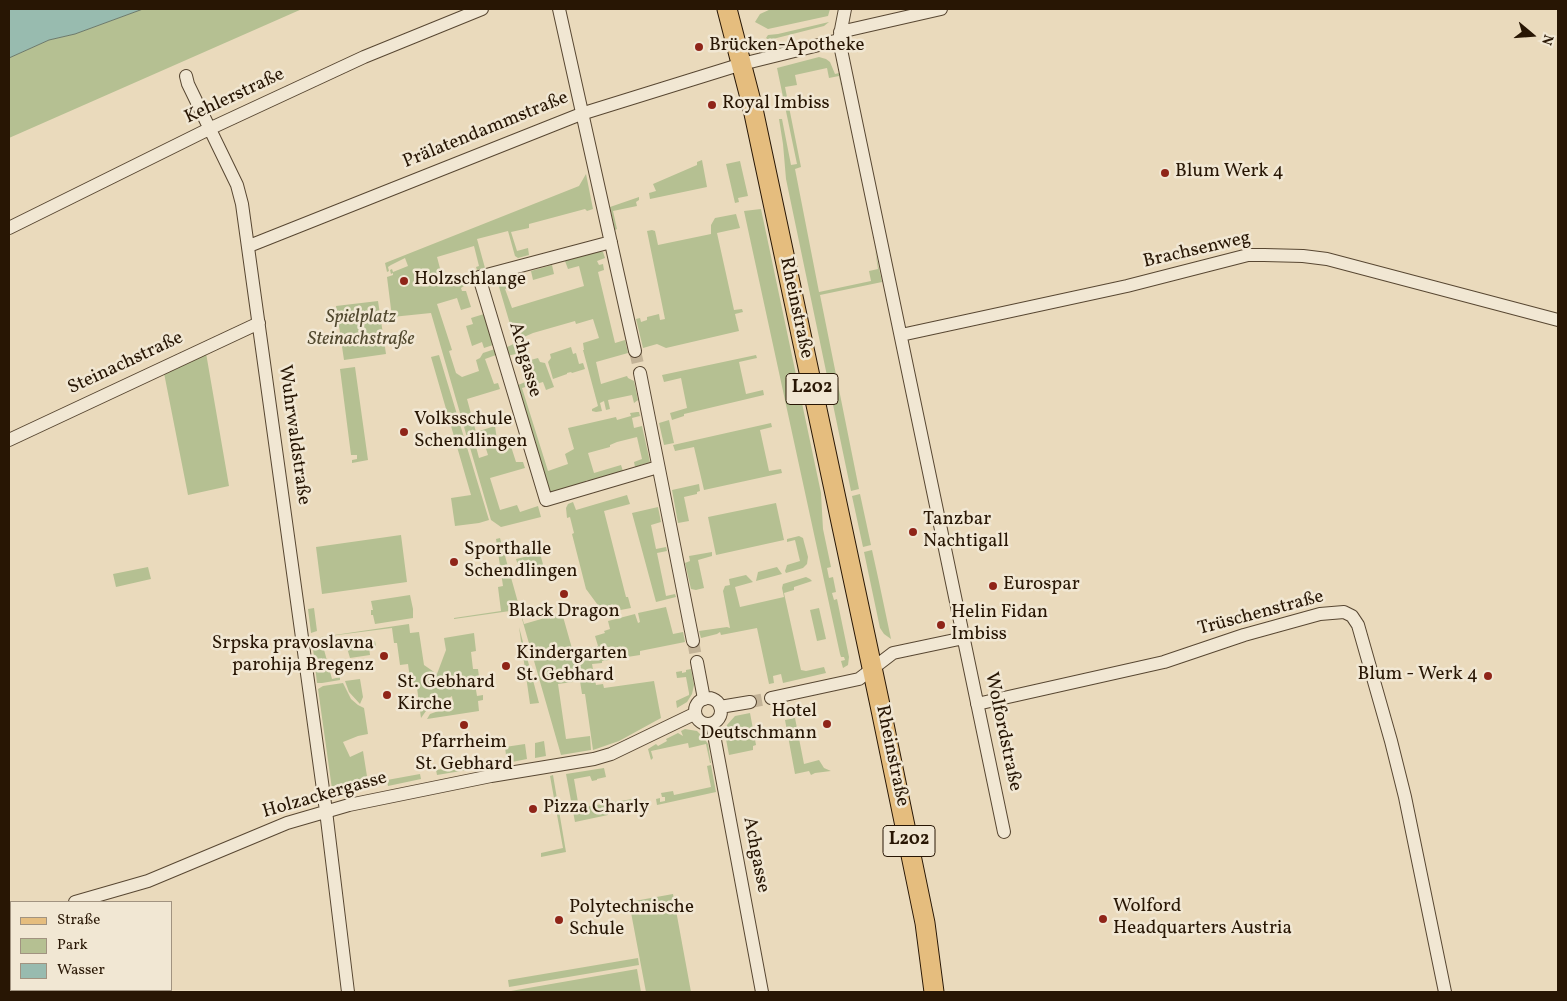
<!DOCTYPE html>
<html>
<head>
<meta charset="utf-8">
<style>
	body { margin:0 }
	#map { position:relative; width:1567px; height:1001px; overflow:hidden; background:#eadabc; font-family:Vollkorn,serif }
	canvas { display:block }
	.frame { position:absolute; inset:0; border:10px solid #281604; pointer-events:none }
	.legend { position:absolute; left:10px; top:901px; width:162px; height:90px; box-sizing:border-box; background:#f1e7d3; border:1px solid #a19380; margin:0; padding:6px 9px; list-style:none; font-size:15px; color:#281604 }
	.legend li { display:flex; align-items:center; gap:10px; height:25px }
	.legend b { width:25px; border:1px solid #a19380 }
	.north { position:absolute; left:1507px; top:10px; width:50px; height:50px; -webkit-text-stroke:4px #f1e7d3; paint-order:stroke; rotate:108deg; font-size:14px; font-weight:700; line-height:20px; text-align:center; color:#281604 }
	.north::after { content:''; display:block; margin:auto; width:18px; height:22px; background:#281604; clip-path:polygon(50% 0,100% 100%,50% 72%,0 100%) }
</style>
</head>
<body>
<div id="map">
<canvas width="1567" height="1001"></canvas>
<div class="frame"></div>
<ul class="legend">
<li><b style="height:6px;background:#e5bd7e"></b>Straße</li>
<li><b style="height:14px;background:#b5c092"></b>Park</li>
<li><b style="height:14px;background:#98bbaf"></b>Wasser</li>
</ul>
<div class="north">N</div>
</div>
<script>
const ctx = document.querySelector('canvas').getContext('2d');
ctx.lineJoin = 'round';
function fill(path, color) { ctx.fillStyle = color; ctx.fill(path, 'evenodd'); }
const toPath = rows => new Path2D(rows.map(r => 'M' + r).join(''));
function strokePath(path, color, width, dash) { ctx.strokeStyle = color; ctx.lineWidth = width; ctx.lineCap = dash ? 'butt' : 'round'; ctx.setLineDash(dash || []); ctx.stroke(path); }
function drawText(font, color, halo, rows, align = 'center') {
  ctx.font = font + ' Vollkorn,serif'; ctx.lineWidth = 5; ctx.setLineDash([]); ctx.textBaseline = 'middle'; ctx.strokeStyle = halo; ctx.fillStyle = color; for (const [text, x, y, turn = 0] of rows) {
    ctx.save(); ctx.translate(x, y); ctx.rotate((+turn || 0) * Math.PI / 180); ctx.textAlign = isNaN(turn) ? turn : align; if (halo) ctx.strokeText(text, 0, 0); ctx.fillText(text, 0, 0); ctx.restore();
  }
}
fill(toPath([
	[143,9,302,9,9,138,9,58,49,40,75,34],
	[771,9,773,10,779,9,830,9,828,16,768,29,755,22,760,14],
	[829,22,824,26,769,40,766,38,768,35,778,34],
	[819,57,826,59,830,62,835,74,839,73,843,95,839,76,829,78,827,68,795,75,797,85,785,87,801,167,795,169,819,292,871,281,869,271,878,269,875,250,882,282,820,295,859,489,851,491,786,179,783,144,779,119,782,119,791,165,797,164,777,68],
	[702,160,707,187,650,199,649,193,656,191,653,184,697,165,697,162],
	[740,161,748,196,738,198,739,202,735,203,726,164],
	[586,174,593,209,587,211,585,209,529,224,529,228,511,232,517,251,528,248,529,255,518,258,515,256,508,231,477,239,485,268,477,270,476,267,479,266,474,246,437,257,442,276,452,274,455,283,463,282,464,286,461,288,462,291,466,291,471,307,461,310,457,298,437,304,452,350,449,351,456,373,462,377,479,371,476,360,480,358,483,353,495,349,496,355,485,359,494,384,498,383,500,389,467,399,476,432,495,426,497,440,508,437,516,462,523,462,525,468,490,478,500,510,517,505,520,512,538,506,541,517,501,527,491,520,431,313,392,317,387,277,393,275,393,273,391,274,390,270,392,269,393,272,408,266,405,258,391,265,388,267,389,271,387,272,385,263,579,186],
	[482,436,488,455,479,458,474,439],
	[639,197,639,200,636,202,637,206,613,211,617,229,615,230,610,207],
	[761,209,821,493,823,529,831,567,827,568,829,578,833,577,836,592,832,593,834,600,837,599,849,657,848,665,843,668,841,661,845,660,844,657,841,657,840,654,744,211],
	[736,214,740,228,717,233,734,310,742,309,743,312,735,314,739,331,666,348,657,344,643,348,636,319,640,318,641,322,647,320,647,317,659,314,660,320,665,319,647,231,652,230,655,231,658,245,711,234,711,225,715,218],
	[600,251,603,252,605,258,597,261,599,265,603,264,604,270,598,272,615,343,625,340,628,353,596,362,601,384,627,376,628,378,634,381,638,400,634,403,632,395,608,400,610,409,606,410,604,401,600,403,602,411,596,412,592,411,592,409,598,406,583,350,584,350,583,343,599,338,593,319,576,324,575,321,533,333,515,341,497,280,518,274,521,284,505,289,512,308,584,286,579,266,568,269,565,261],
	[552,265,554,274,533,280,531,271],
	[378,301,386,354,344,360,336,306],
	[484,314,493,345,484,348,482,342,472,346,466,326,473,324,471,318],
	[520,341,527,361,538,358,540,362,545,363,554,387,546,390,543,382,522,388,548,471,568,464,565,454,574,449,568,428,616,417,617,420,631,416,630,413,637,412,639,412,640,416,632,418,634,428,642,426,650,462,635,467,634,462,642,459,637,437,617,442,610,445,610,447,588,453,594,473,621,465,623,471,588,481,587,480,585,482,548,493,545,476,518,385,528,381,520,353,507,356,505,348],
	[571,347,573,354,576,353,579,364,583,363,585,369,572,373,571,372,567,373,567,374,553,379,548,362,551,358,550,354],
	[206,353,229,486,188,495,164,373],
	[439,355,489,520,479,523,455,526,451,498,471,495,431,357],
	[756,355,757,358,739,362,746,394,763,390,764,395,684,414,684,416,672,420,670,413,687,408,681,378,664,382,662,375],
	[355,367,368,460,352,463,352,460,357,459,357,455,351,455,340,369],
	[669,420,674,443,664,445,659,423],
	[771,423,772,427,760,430,769,471,781,469,782,473,704,490,694,447,675,451,673,445],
	[699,484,700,491,697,492,697,494,684,497,689,521,678,523,672,490],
	[860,494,871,545,863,547,852,496],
	[627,495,630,504,604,511,626,597,628,597,631,608,610,612,600,608,586,589,572,534,574,533,570,517,567,518,566,508,568,504,573,502,576,510],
	[776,503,784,540,716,555,708,517],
	[658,507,661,522,651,525,656,549,666,547,667,551,657,553,666,596,675,594,676,597,656,602,632,513],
	[401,535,407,582,322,594,316,547],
	[799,536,803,538,804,542,808,557,807,564,803,568,786,573,785,571,787,565,800,561,795,540,787,542,787,539],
	[500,538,524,624,562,613,573,652,598,646,595,636,605,633,604,631,610,629,608,621,635,614,638,623,640,622,638,613,666,607,673,634,683,632,685,642,640,651,640,655,602,661,602,663,592,664,596,685,603,684,604,688,654,681,661,718,619,741,593,750,585,694,582,694,580,681,558,684,566,739,590,736,591,750,561,755,520,612,517,610,454,619,454,618,501,611,498,587,503,586,496,539],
	[872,550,879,582,891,639,884,634,880,628,864,552],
	[712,552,712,556,698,560,704,588,696,590,691,589,685,563,690,561,689,556],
	[540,553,545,572,522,578,516,559],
	[148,567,151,579,116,587,113,574],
	[777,567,782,574,756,581,758,572],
	[746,575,753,582,735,587,740,607,784,597,782,588,783,584,806,577,810,579,812,581,794,587,794,590,784,593,801,670,806,671,824,667,826,673,783,683,781,674,773,676,774,683,769,684,757,628,721,635,720,632,717,634,701,638,699,631,727,627,730,628,723,591,725,586,730,585,729,579],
	[410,595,413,609,413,618,375,624,373,615,371,615,371,610,373,610,371,601],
	[314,608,317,631,311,633,308,609],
	[819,608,826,639,817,641,810,610],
	[409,624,410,633,419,632,424,665,437,674,446,650,444,638,474,633,476,651,471,652,473,669,478,669,479,677,474,678,477,696,483,695,483,700,478,701,479,711,427,719,430,714,444,709,453,703,452,696,440,704,426,711,421,718,417,688,411,686,408,664,400,665,397,643,394,643,392,628,314,638],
	[519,627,539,703,530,704],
	[375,641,376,646,369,647,370,655,350,658,347,648],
	[323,646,332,679,340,677,340,680,322,683,317,683,313,649],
	[691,669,694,685,692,694,687,702,677,708,676,701,689,695,689,693,686,677,677,678,676,672,682,671,682,673,686,672,686,670],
	[360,679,363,697,360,704,349,692,345,681],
	[343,683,351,699,358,705,364,708,368,734,358,736,343,742,350,757,363,751,369,789,337,795,334,794,332,789,318,689,323,686],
	[750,713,756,745,753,746,753,750,729,755,725,734,727,725,735,716],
	[795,718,804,764,819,760,824,768,831,771,815,773,811,775,809,771,795,774,785,720],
	[685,729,697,731,704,738,708,744,711,763,710,763,706,744,689,748,688,743,651,751,653,758,651,760,648,749,656,744,658,746,667,741,666,739,678,733,683,736,681,731],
	[544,741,546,756,535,758,535,743],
	[525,744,527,759,507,763,505,747],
	[496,760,497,765,437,775,436,770],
	[711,765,716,792,657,805,656,799,660,798,660,802,665,801,665,797,662,797,661,793,673,791,674,795,711,787,707,766],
	[604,768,606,777,597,779,597,780,592,781,590,776,574,779,579,808,638,798,639,802,646,800,647,804,608,813,608,815,575,822,566,774],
	[420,774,421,779,388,786,387,780],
	[553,775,566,852,541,857,541,853,563,848,550,776],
	[673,894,691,992,646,992,629,902],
	[638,958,639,965,509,987,508,980],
	[637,969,641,992,511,992,511,991]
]), '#b5c092');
const water = toPath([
	[9,9,143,9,75,34,49,40,9,58,9,9]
]);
fill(water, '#98bbaf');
strokePath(water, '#6b796b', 1);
strokePath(toPath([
	[635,351,640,373],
	[693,641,697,662],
	[750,702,771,698]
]), '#c3b397', 12, [12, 6]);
const street = toPath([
	[559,9,635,351],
	[845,9,839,40,1004,832],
	[840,32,941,9],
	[186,76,188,84,237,185,242,204,326,811,348,992],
	[9,228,209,129,364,57,482,9],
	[611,242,479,277,546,500,658,467],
	[249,246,581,114,742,64,839,40],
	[901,335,1127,286,1248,255,1264,255,1303,256,1327,259,1558,320],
	[640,373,693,641],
	[9,440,259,323],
	[697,662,704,699],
	'695 711a13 13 0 1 1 26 0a13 13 0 1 1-26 0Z',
	[771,698,859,679,893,653,964,638],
	[977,704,1164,662,1244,635,1320,614,1344,612,1352,616,1358,625,1391,741,1405,797,1445,992],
	[720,707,750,702],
	[712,724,762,992],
	[75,902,148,881,287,823,349,805,491,776,594,759,611,754,694,714],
	[9,921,11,920]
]);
const primary = toPath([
	[727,9,753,109,880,705,925,923,934,992]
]);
strokePath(street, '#584732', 14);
strokePath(primary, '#281604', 21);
strokePath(street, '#f1e7d3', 12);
strokePath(primary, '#e5bd7e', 19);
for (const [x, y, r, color] of [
	[699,47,5,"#8f2418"],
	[712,105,5,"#8f2418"],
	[1165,173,5,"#8f2418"],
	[404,281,5,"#8f2418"],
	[404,432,5,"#8f2418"],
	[913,532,5,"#8f2418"],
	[454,562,5,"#8f2418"],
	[993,586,5,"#8f2418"],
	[564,594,5,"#8f2418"],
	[941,625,5,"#8f2418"],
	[384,656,5,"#8f2418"],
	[506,666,5,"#8f2418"],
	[1488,676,5,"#8f2418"],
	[387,695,5,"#8f2418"],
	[827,724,5,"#8f2418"],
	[464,725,5,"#8f2418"],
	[533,809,5,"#8f2418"],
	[1103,919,5,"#8f2418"],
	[559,920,5,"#8f2418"]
]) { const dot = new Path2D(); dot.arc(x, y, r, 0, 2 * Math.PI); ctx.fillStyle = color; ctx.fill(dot); strokePath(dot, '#f1e7d3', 2); }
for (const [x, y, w] of [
	[812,389,52],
	[909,841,52]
]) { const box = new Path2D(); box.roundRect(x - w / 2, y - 15.5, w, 31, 4); ctx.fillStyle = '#f1e7d3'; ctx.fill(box); strokePath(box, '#281604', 1); }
drawText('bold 18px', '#281604', null, [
	["L202",812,389],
	["L202",909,841]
]);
drawText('19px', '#281604', '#f1e7d3', [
	["Brücken-Apotheke",709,47],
	["Royal Imbiss",722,105],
	["Blum Werk 4",1175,173],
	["Holzschlange",414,281],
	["Volksschule",414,421],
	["Schendlingen",414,443],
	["Tanzbar",923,521],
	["Nachtigall",923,543],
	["Sporthalle",464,551],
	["Schendlingen",464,573],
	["Eurospar",1003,586],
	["Black Dragon",564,613,"center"],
	["Helin Fidan",951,614],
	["Imbiss",951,636],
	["Srpska pravoslavna",374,645,"right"],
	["parohija Bregenz",374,667,"right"],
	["Kindergarten",516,655],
	["St. Gebhard",516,677],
	["Blum - Werk 4",1478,676,"right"],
	["St. Gebhard",397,684],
	["Kirche",397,706],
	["Hotel",817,713,"right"],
	["Deutschmann",817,735,"right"],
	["Pfarrheim",464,744,"center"],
	["St. Gebhard",464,766,"center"],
	["Pizza Charly",543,809],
	["Wolford",1113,908],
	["Headquarters Austria",1113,930],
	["Polytechnische",569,909],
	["Schule",569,931]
], 'left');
drawText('19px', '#281604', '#f1e7d3', [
	["Kehlerstraße",235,97,-25],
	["Prälatendammstraße",486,131,-22],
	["Brachsenweg",1197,251,-13],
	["Rheinstraße",795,308,78],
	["Achgasse",524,360,74],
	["Steinachstraße",126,364,-25],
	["Wuhrwaldstraße",293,435,82],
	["Trüschenstraße",1261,614,-15],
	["Wolfordstraße",1002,732,78],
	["Rheinstraße",891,756,78],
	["Holzackergasse",325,796,-16],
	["Achgasse",755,855,79]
]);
drawText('italic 19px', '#52492f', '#f1e7d3', [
	["Spielplatz",361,319],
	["Steinachstraße",361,341]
]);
</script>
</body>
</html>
